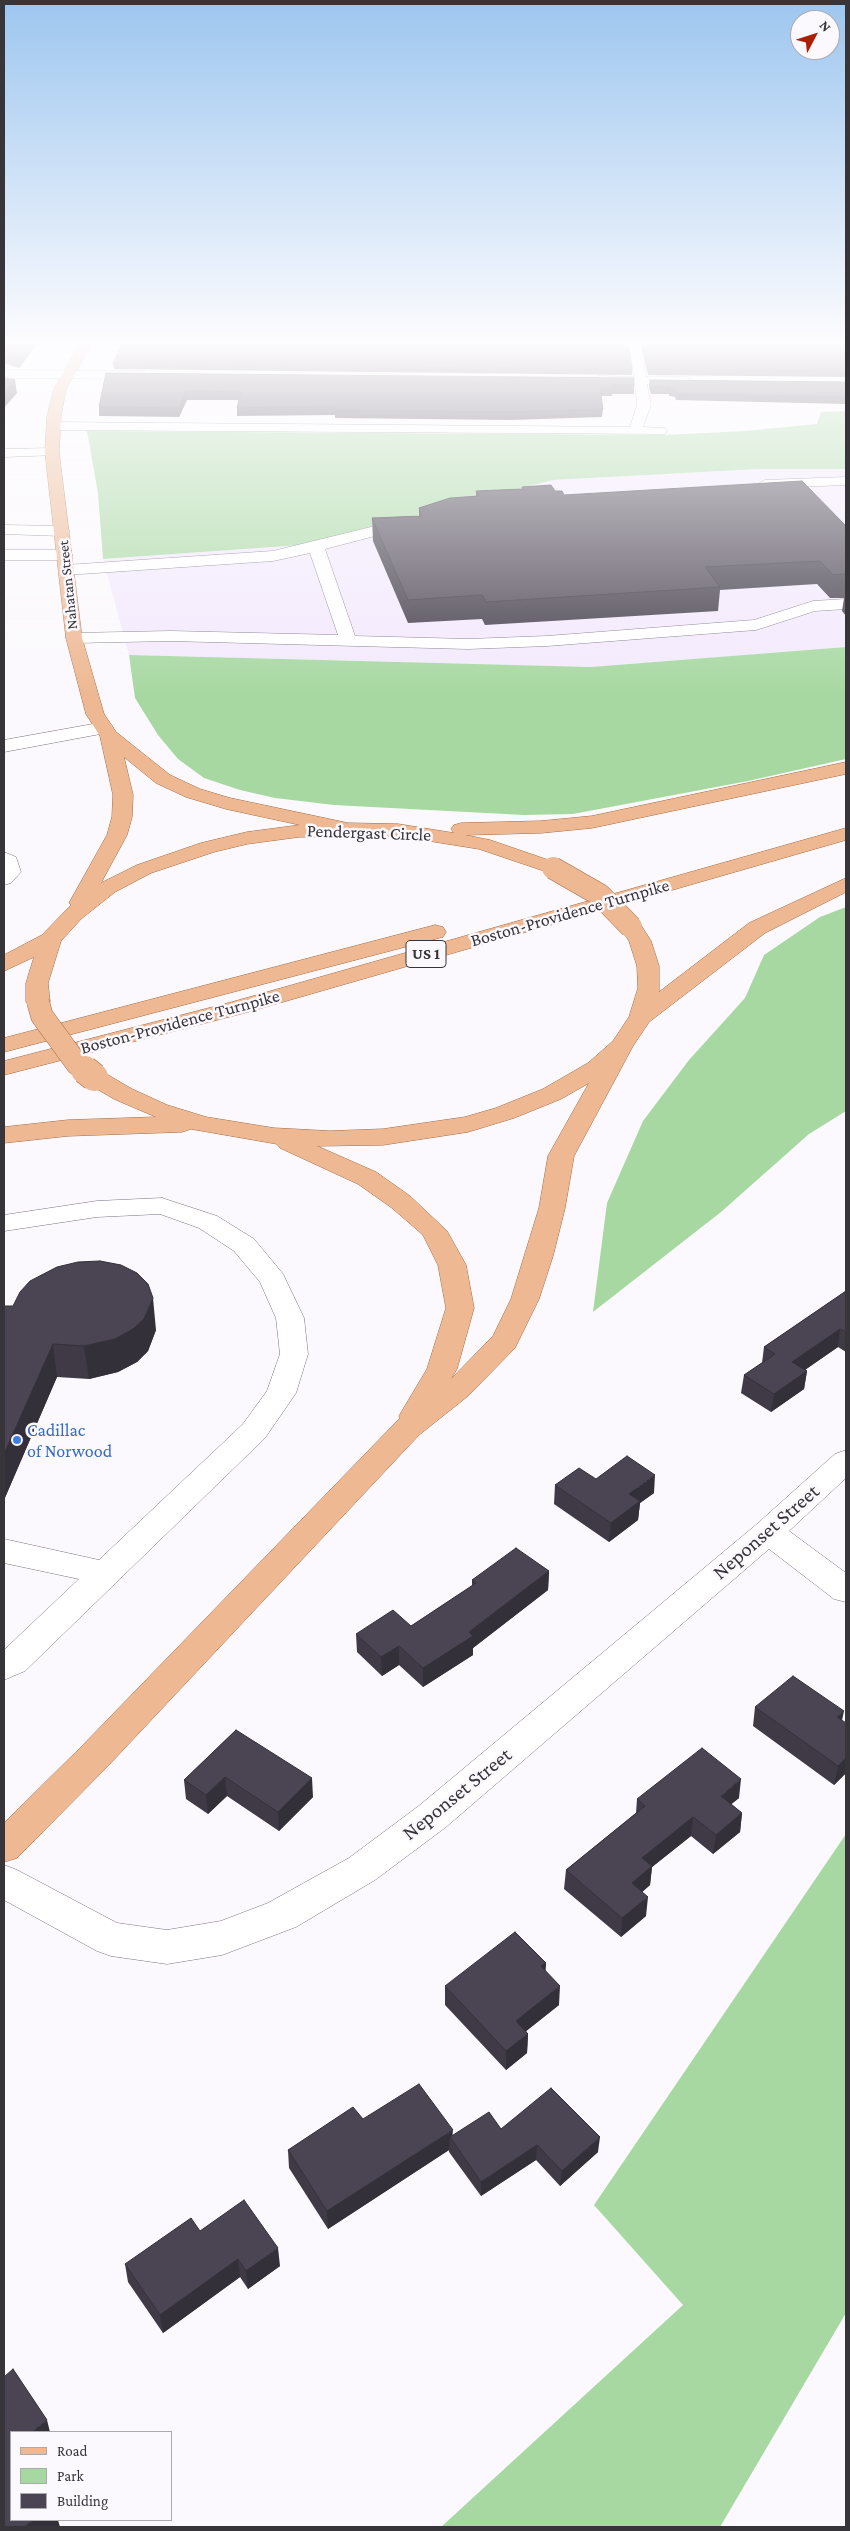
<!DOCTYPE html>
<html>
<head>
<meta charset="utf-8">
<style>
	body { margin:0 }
	#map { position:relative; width:850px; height:2531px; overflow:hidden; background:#fbf9fd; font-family:"Crimson Pro",serif }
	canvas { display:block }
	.frame { position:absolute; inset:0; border:5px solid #37343a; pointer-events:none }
	.legend { position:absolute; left:10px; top:2431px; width:162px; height:90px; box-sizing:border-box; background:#fbf9fd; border:1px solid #adaaaf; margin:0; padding:6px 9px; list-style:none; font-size:15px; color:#37343a }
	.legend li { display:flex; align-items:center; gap:10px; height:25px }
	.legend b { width:25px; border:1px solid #adaaaf }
	.north { position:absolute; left:790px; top:10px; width:50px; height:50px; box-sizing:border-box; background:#fbf9fd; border:1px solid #adaaaf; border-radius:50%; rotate:50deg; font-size:14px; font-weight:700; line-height:20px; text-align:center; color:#37343a }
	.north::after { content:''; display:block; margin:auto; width:18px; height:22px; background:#ad1f04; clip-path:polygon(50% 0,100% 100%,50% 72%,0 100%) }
</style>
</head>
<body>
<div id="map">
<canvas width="850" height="2531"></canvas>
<div class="frame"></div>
<ul class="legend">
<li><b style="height:6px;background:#edb892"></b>Road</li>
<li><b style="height:14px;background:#a7d8a1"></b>Park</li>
<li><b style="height:14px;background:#4b4452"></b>Building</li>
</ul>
<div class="north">N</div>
</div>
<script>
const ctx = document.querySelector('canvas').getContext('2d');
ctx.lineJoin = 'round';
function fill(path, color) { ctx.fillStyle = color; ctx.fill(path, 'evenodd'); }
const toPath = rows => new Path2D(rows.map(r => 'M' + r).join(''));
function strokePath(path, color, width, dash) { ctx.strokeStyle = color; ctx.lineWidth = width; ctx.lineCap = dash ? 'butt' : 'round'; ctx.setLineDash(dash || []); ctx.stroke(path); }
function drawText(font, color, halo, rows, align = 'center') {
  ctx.font = font + ' "Crimson Pro",serif'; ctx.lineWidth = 5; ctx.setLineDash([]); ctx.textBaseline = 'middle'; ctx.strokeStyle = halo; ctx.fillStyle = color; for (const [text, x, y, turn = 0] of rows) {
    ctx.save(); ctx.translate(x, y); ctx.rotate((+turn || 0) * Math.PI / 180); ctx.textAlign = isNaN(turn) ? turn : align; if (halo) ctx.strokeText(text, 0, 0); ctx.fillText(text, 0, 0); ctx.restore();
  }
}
fill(toPath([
	[760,469,846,469,846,647,591,667,129,655,103,559,301,545,553,480]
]), '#f3e9fd');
fill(toPath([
	[846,411,846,469,759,469,553,480,301,545,103,559,98,493,87,431,664,435,745,431,817,424,821,412],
	[846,647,846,759,748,781,573,814,524,815,334,805,275,798,240,790,204,778,178,759,158,735,135,698,129,655,591,667],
	[846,907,846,1111,809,1134,721,1212,593,1312,607,1203,643,1121,689,1060,745,998,764,955,820,917],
	[846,1834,846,2313,720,2527,441,2527,683,2305,594,2205]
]), '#a7d8a1');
const minor = toPath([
	[629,344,641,344,646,377,687,377,693,381,687,385,647,384,651,405,643,427,665,428,667,431,665,434,53,430,46,426,53,422,630,427,637,405,635,384,598,384,592,380,598,376,634,377,629,344],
	[4,370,142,371,148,375,142,379,4,378,4,370],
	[52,448,59,452,57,455,4,457,4,449,52,448],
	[846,477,846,485,765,488,758,484,765,480,846,477],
	[408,518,416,523,413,526,325,549,355,636,468,639,547,636,754,620,813,601,846,599,846,609,815,611,756,630,547,646,468,649,171,641,74,643,68,642,66,638,68,634,74,633,171,631,338,635,310,553,273,561,66,575,58,570,66,565,273,551,408,518],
	[4,525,62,526,70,531,62,536,4,534,4,525],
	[4,550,65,550,73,555,65,560,4,560,4,550],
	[104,722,111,724,113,728,111,732,4,752,4,740,104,722],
	[4,852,16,857,21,872,11,883,4,885,4,852],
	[162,1198,217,1216,254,1239,283,1274,304,1318,308,1354,296,1393,265,1438,25,1671,4,1680,4,1650,79,1579,4,1563,4,1539,99,1560,243,1424,267,1391,280,1354,276,1318,260,1282,234,1251,199,1228,160,1214,97,1217,4,1231,4,1215,97,1201,162,1198],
	[846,1450,846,1478,789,1531,846,1573,846,1602,834,1599,769,1549,446,1827,375,1880,296,1927,222,1955,167,1964,111,1956,97,1951,4,1900,4,1865,17,1870,117,1923,167,1930,221,1921,268,1903,349,1858,420,1805,757,1524,835,1454,846,1450]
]);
const major = toPath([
	[80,344,92,344,66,389,61,416,59,452,82,638,104,714,116,732,170,775,200,789,230,798,348,823,398,824,454,833,451,829,454,825,461,823,541,821,592,816,846,762,846,774,592,828,541,833,465,835,490,840,560,864,563,868,560,872,553,874,479,849,398,836,299,837,247,844,214,852,151,873,115,892,81,919,61,941,48,983,50,1002,46,1007,38,1009,30,1007,26,1002,26,983,34,957,4,971,4,955,42,935,71,905,69,903,107,835,112,817,113,795,100,736,86,714,66,638,45,452,47,416,54,389,80,344],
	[124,757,156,783,186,797,226,809,300,825,247,832,201,843,137,865,101,883,127,835,132,817,133,795,124,757],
	[846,828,846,840,248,1012,4,1075,4,1061,232,1002,846,828],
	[846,878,846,892,765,933,649,1022,633,1046,574,1156,565,1208,553,1256,539,1299,515,1348,468,1396,419,1435,107,1767,17,1858,4,1862,4,1823,81,1747,400,1418,399,1416,427,1369,446,1308,438,1265,423,1235,392,1208,358,1184,280,1148,277,1144,191,1129,182,1132,68,1136,4,1143,4,1127,68,1120,156,1117,114,1099,85,1082,82,1077,85,1072,94,1070,103,1072,132,1089,167,1105,206,1117,274,1128,330,1131,383,1129,465,1117,496,1108,543,1089,588,1063,613,1041,629,1017,638,988,637,966,629,941,620,927,623,922,631,920,639,922,651,941,659,966,659,992,749,923,846,878],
	[589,1083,548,1156,539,1208,511,1299,493,1336,451,1379,457,1369,474,1308,466,1265,447,1231,410,1196,376,1172,317,1146,383,1145,468,1132,514,1118,561,1099,589,1083],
	[435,925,443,927,446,932,443,937,4,1052,4,1038,435,925]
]);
strokePath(minor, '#7a7382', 1);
strokePath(major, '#a66b44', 1);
fill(minor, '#fff');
fill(major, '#edb892');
const majorBridgeFar1 = toPath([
	[553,868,600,895,631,927],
	[38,1002,42,1016,77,1064,86,1071]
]);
const majorBridge = toPath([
	[85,1070,94,1077]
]);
strokePath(majorBridgeFar1, '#a66b44', 23, []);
strokePath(majorBridge, '#a66b44', 29, []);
strokePath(majorBridgeFar1, '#edb892', 22);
strokePath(majorBridge, '#edb892', 28);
fill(toPath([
	[4,344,37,344,19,368,4,363],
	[641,344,844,344,846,350,846,377,648,375],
	[113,363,632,369,632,375,114,369],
	[106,373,634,385,634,394,612,394,612,396,601,396,603,409,602,417,511,420,335,418,335,415,237,416,237,408,239,400,187,400,179,417,99,416,99,407],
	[650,380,846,382,846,404,676,400,675,397,669,396,669,394,651,394,649,387],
	[522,487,555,491,564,495,846,526,846,616,842,611,844,598,830,598,817,584,720,590,718,611,485,625,482,619,408,623,373,541,372,518,419,516,419,508,476,496,476,491,522,489],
	[846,1291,846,1352,838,1347,805,1370,807,1371,804,1389,771,1412,741,1393,744,1375,762,1363,764,1347],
	[4,1306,13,1306,156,1330,148,1351,137,1362,118,1372,89,1379,57,1377,4,1500],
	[596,1479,654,1493,640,1503,638,1520,609,1542,554,1504,555,1485],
	[549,1571,548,1590,473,1648,473,1655,423,1687,399,1665,382,1676,357,1652,356,1634,411,1626,472,1586,472,1580],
	[755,1707,846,1723,846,1773,834,1785,753,1726],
	[236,1730,313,1797,279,1831,227,1796,208,1814,186,1799,184,1780],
	[739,1798,731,1804,742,1813,740,1832,713,1854,691,1836,652,1867,650,1885,642,1892,646,1916,621,1937,564,1889,566,1870,636,1813,637,1799],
	[546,1963,545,1970,559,2005,526,2031,528,2034,527,2053,506,2070,445,2005,445,1986],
	[363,2119,452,2136,501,2129,598,2152,560,2186,536,2160,481,2196,449,2152,449,2150,328,2229,289,2168,288,2150],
	[200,2231,280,2266,248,2289,240,2277,163,2333,128,2282,125,2264]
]), '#403a47');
fill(toPath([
	[28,344,37,344,19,368,18,358],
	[15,380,17,393,4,408,4,393],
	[186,391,187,400,179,417,179,408],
	[153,1298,156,1330,148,1351,137,1362,118,1372,89,1379,84,1346],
	[840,1329,838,1347,790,1380,792,1362],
	[53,1344,57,1377,4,1500,4,1454],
	[807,1371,804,1389,771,1412,774,1394],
	[655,1475,654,1493,640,1503,638,1520,609,1542,611,1523,629,1494],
	[549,1571,548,1590,473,1648,473,1655,423,1687,423,1668],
	[399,1646,399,1665,382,1676,381,1657],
	[844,1711,840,1730,837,1717],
	[846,1758,846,1773,834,1785,838,1766],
	[225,1777,227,1796,208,1814,206,1795],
	[312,1778,313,1797,279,1831,278,1812],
	[741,1779,739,1798,718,1815,721,1796],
	[742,1813,740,1832,713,1854,716,1835],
	[693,1817,691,1836,652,1867,650,1885,631,1902,632,1883,642,1858],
	[648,1897,646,1916,621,1937,622,1918],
	[546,1963,545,1981,541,1966],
	[560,1986,559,2005,515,2040,516,2021],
	[528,2034,527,2053,506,2070,506,2051],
	[453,2130,452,2141,450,2137,449,2150,328,2229,327,2211],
	[600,2137,598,2152,560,2186,562,2171],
	[537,2145,536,2160,481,2196,481,2182],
	[278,2248,280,2266,248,2289,246,2271],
	[238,2259,240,2277,163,2333,160,2315],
	[47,2420,50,2432,32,2432],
	[33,2520,58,2520,60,2527,24,2527]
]), '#343039');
const building = toPath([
	[4,344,28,344,18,358,4,352,4,344],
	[122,344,628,344,632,369,113,363,122,344],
	[643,344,844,344,846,350,846,371,648,369,643,344],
	[106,373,634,378,634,385,612,385,612,388,600,388,603,409,511,412,335,410,336,406,237,408,241,392,186,391,179,408,99,407,106,373],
	[4,378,15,380,4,393,4,378],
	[650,380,846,382,846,397,677,394,676,390,670,390,670,387,651,387,650,380],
	[802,481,846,526,846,574,833,575,820,561,705,567,720,587,486,602,482,595,408,600,372,518,422,516,419,508,450,498,479,496,476,491,523,489,522,487,551,485,555,491,562,491,564,495,802,481],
	[100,1261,121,1265,137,1273,148,1284,153,1298,144,1319,133,1329,115,1339,84,1346,53,1344,4,1454,4,1306,13,1306,20,1292,30,1281,57,1267,78,1262,100,1261],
	[846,1291,846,1332,840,1329,792,1362,807,1371,774,1394,744,1375,775,1354,764,1347,846,1291],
	[627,1456,655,1475,629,1494,640,1501,611,1523,555,1485,579,1468,596,1479,627,1456],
	[516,1548,549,1571,469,1632,473,1636,423,1668,399,1646,381,1657,356,1634,393,1610,411,1626,476,1583,472,1580,516,1548],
	[793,1676,844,1711,837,1717,846,1723,846,1758,838,1766,755,1707,793,1676],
	[236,1730,312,1778,278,1812,225,1777,206,1795,184,1780,236,1730],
	[702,1748,741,1779,721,1796,742,1813,716,1835,693,1817,642,1858,652,1866,632,1883,648,1897,622,1918,566,1870,645,1806,637,1799,702,1748],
	[515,1932,546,1963,541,1966,560,1986,516,2021,528,2034,506,2051,445,1986,515,1932],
	[419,2084,453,2130,327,2211,288,2150,353,2107,363,2119,419,2084],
	[551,2088,600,2137,562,2171,537,2145,481,2182,450,2137,489,2112,501,2129,551,2088],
	[244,2200,278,2248,246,2271,238,2259,160,2315,125,2264,191,2218,200,2231,244,2200],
	[13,2369,47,2420,32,2432,11,2432,11,2520,33,2520,24,2527,4,2527,4,2377,13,2369]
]);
fill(building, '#4b4452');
strokePath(building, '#343039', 1);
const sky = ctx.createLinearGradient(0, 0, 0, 699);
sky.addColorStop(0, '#9dc6ef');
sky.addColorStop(0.49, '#fdfcfe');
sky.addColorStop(1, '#fdfcfe00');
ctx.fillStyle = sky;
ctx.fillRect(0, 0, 850, 699);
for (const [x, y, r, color] of [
	[17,1440,5,"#3f7fe0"]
]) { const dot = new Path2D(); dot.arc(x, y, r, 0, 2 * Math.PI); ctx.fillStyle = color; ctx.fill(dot); strokePath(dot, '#fbf9fd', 2); }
drawText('15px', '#37343a', '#fbf9fd', [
	["Nahatan Street",68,585,-96]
]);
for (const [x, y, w] of [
	[426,954,40]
]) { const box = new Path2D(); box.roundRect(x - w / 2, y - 13.5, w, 27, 4); ctx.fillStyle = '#fbf9fd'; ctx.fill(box); strokePath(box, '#37343a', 1); }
drawText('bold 16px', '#37343a', null, [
	["US 1",426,954]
]);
drawText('18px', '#37343a', '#fbf9fd', [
	["Pendergast Circle",369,833,2],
	["Boston-Providence Turnpike",570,913,-16],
	["Boston-Providence Turnpike",180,1022,-15]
]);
drawText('18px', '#366cbe', '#fbf9fd', [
	["Cadillac",27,1430],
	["of Norwood",27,1451]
], 'left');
drawText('21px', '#37343a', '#fbf9fd', [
	["Neponset Street",766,1532,-41],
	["Neponset Street",457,1794,-39]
]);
</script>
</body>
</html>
